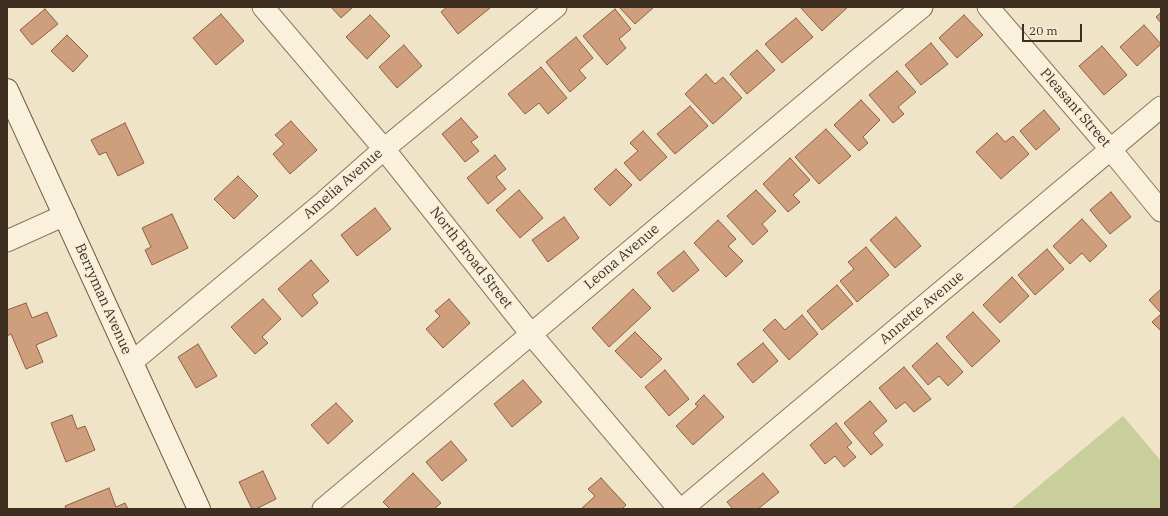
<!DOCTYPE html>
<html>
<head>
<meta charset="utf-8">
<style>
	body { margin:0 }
	#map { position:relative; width:1168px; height:516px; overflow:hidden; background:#f0e4c8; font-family:"IBM Plex Serif",serif }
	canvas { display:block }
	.frame { position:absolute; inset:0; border:8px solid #3d2e20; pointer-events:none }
	.scale { position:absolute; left:1022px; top:24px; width:60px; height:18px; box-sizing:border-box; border:2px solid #3d2e20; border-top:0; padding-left:5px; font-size:12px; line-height:14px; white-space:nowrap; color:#3d2e20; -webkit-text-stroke:3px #f7eed8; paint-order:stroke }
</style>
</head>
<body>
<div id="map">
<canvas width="1168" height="516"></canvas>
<div class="frame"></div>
<div class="scale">20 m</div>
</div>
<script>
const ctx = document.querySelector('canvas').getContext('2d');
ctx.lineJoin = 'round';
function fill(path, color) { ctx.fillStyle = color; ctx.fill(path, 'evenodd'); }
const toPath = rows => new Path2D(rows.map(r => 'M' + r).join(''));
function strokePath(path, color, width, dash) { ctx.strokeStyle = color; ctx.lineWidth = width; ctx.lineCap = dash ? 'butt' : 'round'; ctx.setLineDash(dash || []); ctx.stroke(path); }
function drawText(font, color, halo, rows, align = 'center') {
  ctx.font = font + ' "IBM Plex Serif",serif'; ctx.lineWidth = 3.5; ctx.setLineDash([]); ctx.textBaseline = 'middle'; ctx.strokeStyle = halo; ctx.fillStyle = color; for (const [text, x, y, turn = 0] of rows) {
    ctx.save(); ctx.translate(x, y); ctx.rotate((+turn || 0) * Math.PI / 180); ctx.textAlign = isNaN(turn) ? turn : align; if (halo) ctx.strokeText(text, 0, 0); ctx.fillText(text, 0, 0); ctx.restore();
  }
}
fill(toPath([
	[1123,416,1161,461,1161,509,1011,509]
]), '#c9cf9b');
const building = toPath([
	[331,7,353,7,341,18,331,7],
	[447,7,489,7,490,8,458,34,441,12,447,7],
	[619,7,654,7,635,24,619,7],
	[800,7,848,7,822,31,800,7],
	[45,9,58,24,32,45,20,30,45,9],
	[615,9,631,29,619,39,626,48,607,65,583,36,615,9],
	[1161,12,1161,23,1156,17,1161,12],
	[221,14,244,41,216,65,193,38,221,14],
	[370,15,390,36,367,59,346,37,370,15],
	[964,15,983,35,957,58,939,38,964,15],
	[796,18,813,37,782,63,765,44,796,18],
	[1144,25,1161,44,1137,66,1120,47,1144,25],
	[67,35,88,56,73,72,51,51,67,35],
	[576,37,593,58,579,70,586,78,570,92,546,62,576,37],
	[931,43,948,64,921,85,905,65,931,43],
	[404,45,422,66,397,88,379,67,404,45],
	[1102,46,1127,75,1104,95,1079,66,1102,46],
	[757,50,775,70,747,94,730,74,757,50],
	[541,67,567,98,548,114,539,103,525,114,508,94,541,67],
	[897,71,916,92,898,107,904,114,893,123,869,95,897,71],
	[706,74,715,84,723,77,742,98,713,124,685,94,706,74],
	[861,100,880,120,863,137,868,143,859,151,834,125,861,100],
	[690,106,708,126,675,154,657,134,690,106],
	[1044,110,1060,129,1036,150,1020,131,1044,110],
	[461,118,478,137,471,142,479,151,465,162,442,134,461,118],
	[291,121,317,150,290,174,273,154,284,144,275,135,291,121],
	[125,123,144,163,118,176,106,152,99,155,91,140,125,123],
	[826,129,851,156,819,184,795,157,826,129],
	[643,131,667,157,640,181,624,163,638,151,630,143,643,131],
	[997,133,1005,142,1013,136,1029,154,1001,179,976,152,997,133],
	[495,155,506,169,496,177,506,189,488,204,467,178,495,155],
	[790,158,810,180,793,195,800,202,788,212,763,184,790,158],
	[616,169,632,185,610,206,594,189,616,169],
	[238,176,258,196,234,219,214,199,238,176],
	[519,190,543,218,520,238,496,210,519,190],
	[756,190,776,211,762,224,768,231,753,245,727,216,756,190],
	[1111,192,1131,217,1110,234,1090,210,1111,192],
	[375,208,391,229,357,256,341,235,375,208],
	[172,214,188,248,152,265,145,250,151,247,142,228,172,214],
	[564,217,579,238,548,262,532,240,564,217],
	[896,217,921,246,895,268,870,240,896,217],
	[1082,219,1107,246,1090,262,1082,253,1070,264,1053,246,1082,219],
	[718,220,736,239,728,246,743,261,726,277,694,243,718,220],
	[866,247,889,275,857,302,840,281,854,269,848,262,866,247],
	[1047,249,1064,269,1035,295,1018,275,1047,249],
	[684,251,699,270,673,292,657,273,684,251],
	[311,260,329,281,312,295,318,303,302,317,278,289,311,260],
	[1012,277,1029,296,1000,323,983,305,1012,277],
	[837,285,853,304,822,330,807,311,837,285],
	[633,289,651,308,609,347,592,328,633,289],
	[1161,289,1161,313,1149,300,1161,289],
	[263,299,281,319,262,337,268,343,255,354,231,327,263,299],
	[449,299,470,323,443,348,426,329,440,316,435,311,449,299],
	[26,303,32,318,47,312,57,336,36,345,43,362,26,369,11,334,7,336,7,310,26,303],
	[973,312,1000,341,972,367,946,337,973,312],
	[1161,314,1161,331,1152,322,1161,314],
	[802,315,818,334,789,360,763,330,775,319,785,330,802,315],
	[635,332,662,359,641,378,615,351,635,332],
	[763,343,778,361,753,383,737,364,763,343],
	[937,343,963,372,948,386,939,376,928,385,912,366,937,343],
	[198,344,217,376,196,388,178,357,198,344],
	[904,367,931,399,914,412,905,402,896,409,879,388,904,367],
	[665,370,689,399,669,416,645,387,665,370],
	[523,380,542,402,512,427,494,404,523,380],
	[704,395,724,417,693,445,676,426,698,406,695,404,704,395],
	[870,401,887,421,873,433,883,445,871,455,844,423,870,401],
	[336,403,353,421,328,444,311,425,336,403],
	[72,415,77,429,85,426,95,450,66,462,51,423,72,415],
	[836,423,852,443,847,447,856,457,844,467,835,456,825,464,810,445,836,423],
	[451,441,467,460,442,481,426,462,451,441],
	[263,471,276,499,256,509,252,509,239,482,263,471],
	[413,473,441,503,434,509,390,509,383,502,413,473],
	[763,473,779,492,758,509,733,509,727,502,763,473],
	[601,478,626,505,622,509,581,509,595,496,588,489,601,478],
	[109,488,116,507,125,503,128,509,66,509,65,506,109,488]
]);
fill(building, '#cf9f7d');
strokePath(building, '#8d5f41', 1);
const street = toPath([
	[263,7,384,149,531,334,679,509],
	[988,7,1111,150,1161,211],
	[7,241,65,215],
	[132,362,325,201,384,149,556,7],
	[323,509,856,61,922,7],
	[682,509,1161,107]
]);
const secondary = toPath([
	[7,90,199,509]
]);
strokePath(street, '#8d765c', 23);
strokePath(secondary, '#6f573f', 24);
strokePath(street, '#faf1dc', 21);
strokePath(secondary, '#faf1dc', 22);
drawText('14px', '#3d2e20', '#f7eed8', [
	["Pleasant Street",1075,108,49],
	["Amelia Avenue",343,184,-41],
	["Leona Avenue",622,257,-40],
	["North Broad Street",471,258,52],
	["Berryman Avenue",103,299,66],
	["Annette Avenue",922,308,-40]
]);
</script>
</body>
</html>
